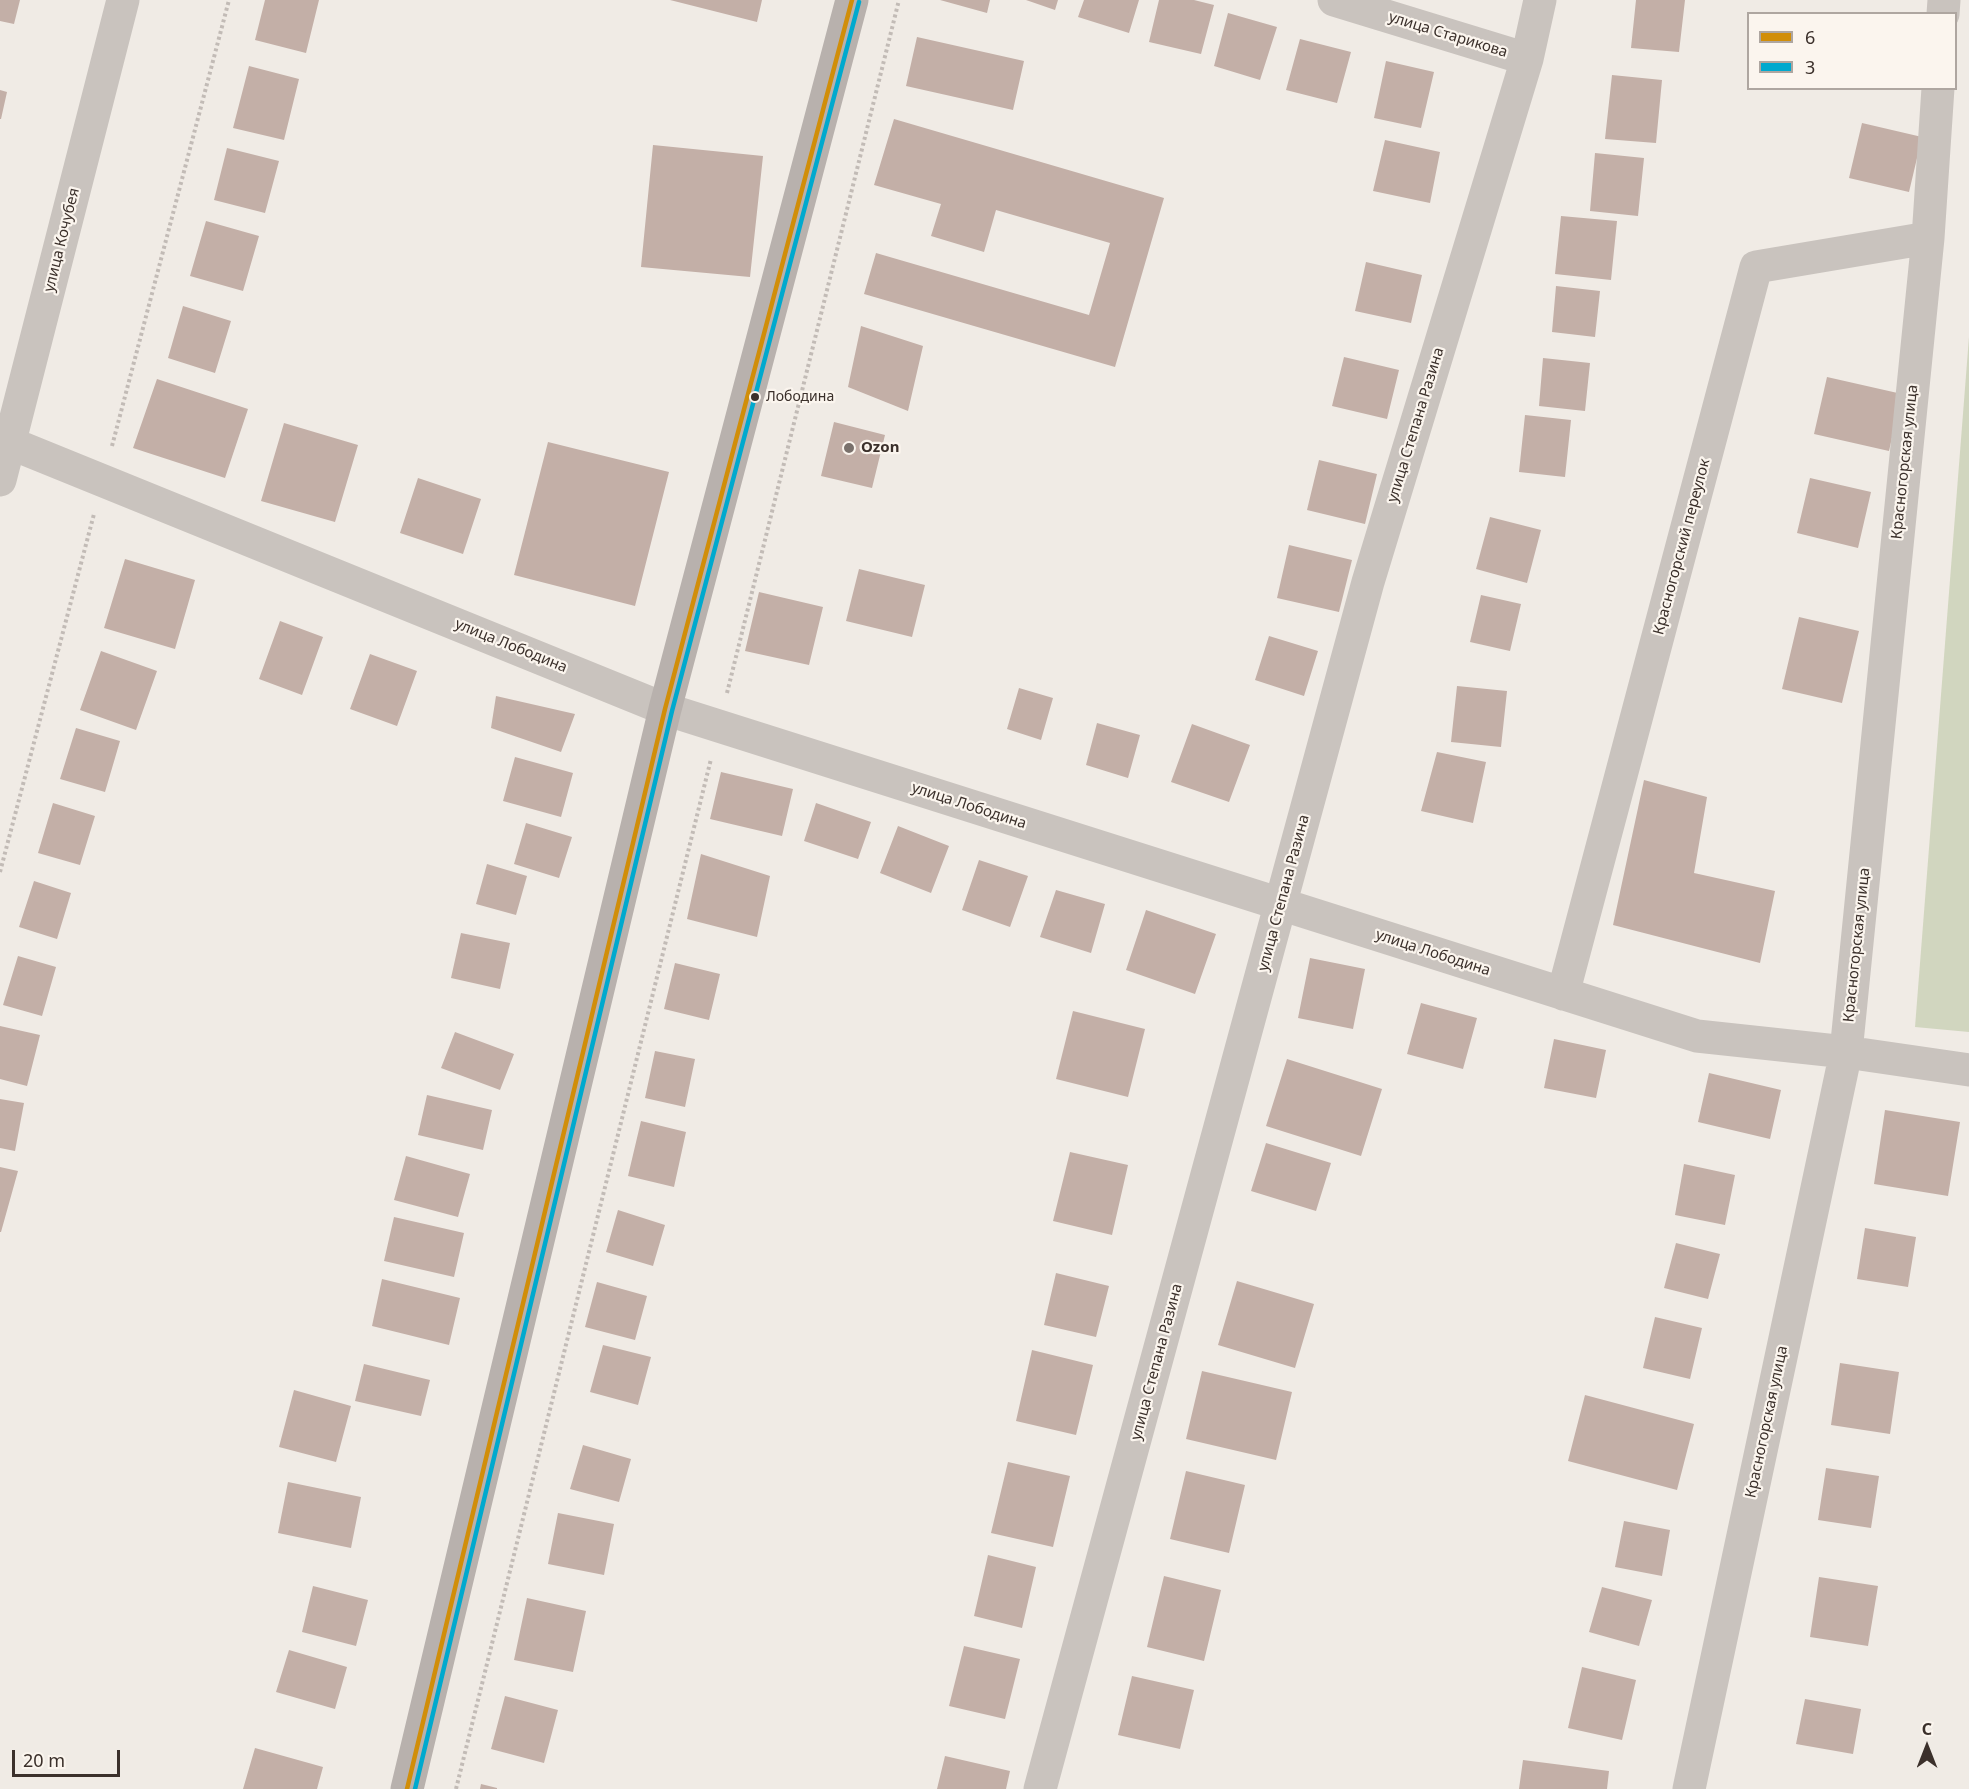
<!DOCTYPE html>
<html>
<head>
<meta charset="utf-8">
<style>
	body { margin:0 }
	#map { position:relative; width:1969px; height:1789px; overflow:hidden; background:#f0ebe5; font-family:"Noto Sans",sans-serif }
	canvas { display:block }
	.legend { position:absolute; left:1747px; top:12px; width:210px; height:78px; box-sizing:border-box; background:#fbf5ee; border:2px solid #aea6a0; margin:0; padding:8px 10px; list-style:none; font-size:18px; color:#3b302b }
	.legend li { display:flex; align-items:center; gap:12px; height:30px }
	.legend b { width:30px; border:2px solid #aea6a0 }
	.north { position:absolute; left:1897px; top:1717px; width:60px; height:60px; -webkit-text-stroke:4px #fbf5ee; paint-order:stroke; rotate:0deg; font-size:16px; font-weight:700; line-height:24px; text-align:center; color:#3b302b }
	.north::after { content:''; display:block; margin:auto; width:21px; height:27px; background:#3b302b; clip-path:polygon(50% 0,100% 100%,50% 72%,0 100%) }
	.scale { position:absolute; left:12px; top:1750px; width:108px; height:27px; box-sizing:border-box; border:3px solid #3b302b; border-top:0; padding-left:8px; font-size:18px; line-height:21px; white-space:nowrap; color:#3b302b; -webkit-text-stroke:4px #fbf5ee; paint-order:stroke }
</style>
</head>
<body>
<div id="map">
<canvas width="1969" height="1789"></canvas>
<ul class="legend">
<li><b style="height:8px;background:#d18e09"></b>6</li>
<li><b style="height:8px;background:#00a9ce"></b>3</li>
</ul>
<div class="north">С</div>
<div class="scale">20 m</div>
</div>
<script>
const ctx = document.querySelector('canvas').getContext('2d');
ctx.lineJoin = 'round';
function fill(path, color) { ctx.fillStyle = color; ctx.fill(path, 'evenodd'); }
const toPath = rows => new Path2D(rows.map(r => 'M' + r).join(''));
function strokePath(path, color, width, dash) { ctx.strokeStyle = color; ctx.lineWidth = width; ctx.lineCap = dash ? 'butt' : 'round'; ctx.setLineDash(dash || []); ctx.stroke(path); }
function drawText(font, color, halo, rows, align = 'center') {
  ctx.font = font + ' "Noto Sans",sans-serif'; ctx.lineWidth = 4.5; ctx.setLineDash([]); ctx.textBaseline = 'middle'; ctx.strokeStyle = halo; ctx.fillStyle = color; for (const [text, x, y, turn = 0] of rows) {
    ctx.save(); ctx.translate(x, y); ctx.rotate((+turn || 0) * Math.PI / 180); ctx.textAlign = isNaN(turn) ? turn : align; if (halo) ctx.strokeText(text, 0, 0); ctx.fillText(text, 0, 0); ctx.restore();
  }
}
fill(toPath([
	[1969,337,1969,1032,1915,1027]
]), '#d1d6bf');
fill(toPath([
	[0,0,20,0,14,24,0,21],
	[265,0,319,0,306,53,255,40],
	[670,0,762,0,757,22],
	[940,0,990,0,987,13],
	[1026,0,1058,0,1055,10],
	[1084,0,1139,0,1129,33,1078,17],
	[1159,0,1194,0,1214,5,1201,54,1149,42],
	[1636,0,1685,0,1679,52,1631,48],
	[1228,13,1277,27,1260,80,1214,66],
	[917,37,1024,61,1013,110,906,86],
	[1300,39,1351,52,1337,103,1286,90],
	[1386,61,1434,72,1421,128,1374,118],
	[249,66,299,79,284,140,233,128],
	[1612,75,1662,80,1656,143,1605,139],
	[0,90,7,92,1,119,0,119],
	[894,119,1164,198,1115,367,864,294,876,253,1089,315,1110,243,996,210,984,252,931,236,941,204,874,185],
	[1862,123,1922,137,1909,192,1849,178],
	[1385,140,1440,152,1430,203,1373,191],
	[653,145,763,156,750,277,641,267],
	[227,148,279,161,265,213,214,200],
	[1595,153,1644,158,1638,216,1590,211],
	[1561,216,1617,221,1611,280,1555,274],
	[206,221,259,236,243,291,190,276],
	[1366,262,1422,275,1411,323,1355,311],
	[1556,286,1600,291,1595,337,1552,332],
	[183,306,231,321,215,373,168,358],
	[861,326,923,346,908,411,848,387],
	[1344,357,1399,370,1387,419,1332,406],
	[1543,358,1590,363,1585,411,1539,406],
	[1827,377,1902,394,1889,451,1814,434],
	[157,379,248,409,225,478,133,448],
	[1525,415,1571,420,1565,477,1519,472],
	[834,422,885,435,872,488,821,476],
	[284,423,358,445,335,522,261,501],
	[548,442,669,472,635,606,514,575],
	[1319,460,1377,474,1365,524,1307,510],
	[418,478,481,499,463,554,400,533],
	[1810,478,1871,492,1858,548,1797,533],
	[1490,517,1541,530,1527,583,1476,569],
	[1289,545,1352,560,1339,612,1277,598],
	[125,559,195,580,175,649,104,628],
	[859,569,925,585,912,637,846,621],
	[759,592,823,607,809,665,745,651],
	[1481,595,1521,604,1510,651,1470,642],
	[1799,617,1859,631,1842,703,1782,689],
	[280,621,323,637,302,695,259,679],
	[1269,636,1318,651,1304,696,1255,680],
	[101,651,157,671,136,730,80,710],
	[370,654,417,671,397,726,350,709],
	[1457,686,1507,691,1501,747,1451,742],
	[1019,688,1053,698,1041,740,1007,729],
	[496,696,575,714,561,752,491,728],
	[1097,723,1140,735,1128,778,1086,765],
	[1192,724,1250,745,1229,802,1171,782],
	[76,728,120,741,105,792,60,779],
	[1437,752,1486,762,1473,823,1421,811],
	[515,757,573,773,561,817,503,801],
	[721,772,793,789,782,836,710,819],
	[1644,780,1707,797,1694,873,1775,891,1760,963,1613,925],
	[53,803,95,816,80,865,38,853],
	[816,803,871,822,858,859,804,841],
	[526,823,572,837,559,878,514,864],
	[898,826,949,846,931,893,880,873],
	[701,854,770,876,757,937,687,919],
	[979,860,1028,876,1010,927,962,910],
	[487,864,527,876,516,915,476,904],
	[34,881,71,893,57,939,19,927],
	[1056,890,1105,904,1091,953,1040,937],
	[1146,910,1216,934,1195,994,1126,970],
	[461,933,510,943,500,989,451,978],
	[18,956,56,967,42,1016,3,1005],
	[1310,958,1365,969,1353,1029,1298,1018],
	[675,963,720,974,709,1020,664,1009],
	[1421,1003,1477,1018,1463,1069,1407,1054],
	[1073,1011,1145,1029,1128,1097,1056,1079],
	[0,1026,40,1035,27,1086,0,1079],
	[455,1032,514,1054,500,1090,441,1068],
	[1554,1039,1606,1050,1596,1098,1544,1088],
	[655,1051,695,1059,685,1107,645,1098],
	[1287,1059,1382,1089,1361,1156,1266,1126],
	[1709,1073,1781,1090,1770,1139,1698,1122],
	[427,1095,492,1110,483,1150,418,1135],
	[0,1099,24,1103,15,1151,0,1148],
	[1885,1110,1960,1122,1948,1196,1874,1184],
	[641,1121,686,1132,674,1187,628,1176],
	[1266,1143,1331,1163,1316,1211,1251,1191],
	[1070,1152,1128,1165,1112,1235,1053,1221],
	[406,1156,470,1174,458,1217,394,1200],
	[1684,1164,1735,1175,1725,1225,1675,1215],
	[0,1167,18,1171,1,1232,0,1232],
	[618,1210,665,1225,653,1266,606,1252],
	[394,1217,464,1233,454,1277,384,1261],
	[1865,1228,1916,1237,1908,1287,1857,1279],
	[1676,1243,1720,1254,1708,1299,1664,1288],
	[1056,1273,1109,1286,1096,1337,1044,1325],
	[382,1279,460,1298,449,1345,372,1326],
	[1237,1281,1314,1304,1295,1368,1218,1345],
	[597,1282,647,1296,635,1340,585,1327],
	[1655,1317,1702,1328,1690,1379,1643,1368],
	[603,1345,651,1357,638,1405,590,1392],
	[1032,1350,1093,1365,1076,1435,1016,1421],
	[1840,1363,1899,1372,1890,1434,1831,1425],
	[364,1364,430,1380,421,1416,355,1401],
	[1202,1371,1292,1392,1276,1460,1186,1439],
	[294,1390,351,1406,336,1462,279,1447],
	[1585,1395,1694,1424,1677,1490,1568,1461],
	[583,1445,631,1459,619,1502,570,1489],
	[1008,1462,1070,1476,1053,1547,991,1533],
	[1826,1468,1879,1476,1871,1528,1818,1520],
	[1186,1471,1245,1485,1229,1553,1170,1539],
	[288,1482,361,1497,351,1548,278,1533],
	[558,1513,614,1524,604,1575,548,1564],
	[1624,1521,1670,1530,1662,1576,1615,1567],
	[988,1555,1036,1567,1022,1628,974,1616],
	[1164,1576,1221,1590,1204,1661,1147,1647],
	[1819,1577,1878,1586,1868,1646,1810,1637],
	[313,1586,368,1600,356,1646,302,1632],
	[1602,1587,1652,1600,1639,1646,1589,1632],
	[527,1598,586,1611,573,1672,514,1660],
	[964,1646,1020,1659,1005,1719,949,1706],
	[289,1650,347,1667,335,1709,276,1692],
	[1582,1667,1636,1680,1622,1740,1568,1728],
	[1132,1676,1194,1690,1180,1749,1118,1735],
	[505,1696,558,1710,544,1763,491,1749],
	[1805,1699,1861,1709,1853,1754,1796,1744],
	[255,1748,323,1767,317,1789,243,1789],
	[945,1756,1010,1771,1006,1789,937,1789],
	[1523,1760,1609,1771,1607,1789,1519,1789],
	[481,1784,497,1788,497,1789,480,1789]
]), '#c3afa7');
strokePath(toPath([
	[112,446,229,0],
	[727,693,899,0],
	[0,872,94,514],
	[456,1789,711,759]
]), '#c2bbb6', 4, [3, 3]);
strokePath(toPath([
	[1334,0,1527,59],
	[1943,14,1944,0],
	[0,439,665,709,1697,1036,1846,1052,1969,1070],
	[0,480,123,0],
	[1563,994,1756,267,1928,238],
	[1040,1789,1368,582,1527,59,1540,0],
	[1689,1789,1846,1052,1928,238,1938,88]
]), '#c9c3be', 33);
strokePath(toPath([
	[407,1789,665,709,852,0]
]), '#b8b1ad', 33);
strokePath(toPath([
	[407,1789,665,709,852,0]
]), '#d18e09', 4.5);
strokePath(toPath([
	[415,1789,672,711,859,2]
]), '#00a9ce', 4.5);
for (const [x, y, r, color] of [
	[755,397,5,"#3b302b"],
	[849,448,6,"#7a716c"]
]) { const dot = new Path2D(); dot.arc(x, y, r, 0, 2 * Math.PI); ctx.fillStyle = color; ctx.fill(dot); strokePath(dot, '#fbf5ee', 2); }
drawText('14px', '#3b302b', '#fbf5ee', [
	["Лободина",766,397]
], 'left');
drawText('15px', '#3b302b', '#fbf5ee', [
	["улица Старикова",1448,35,17],
	["улица Кочубея",62,240,-76],
	["улица Степана Разина",1416,425,-73],
	["Красногорская улица",1905,462,-84],
	["Красногорский переулок",1682,547,-75],
	["улица Лободина",511,646,22],
	["улица Лободина",969,806,18],
	["улица Степана Разина",1284,893,-75],
	["Красногорская улица",1857,945,-84],
	["улица Лободина",1433,953,18],
	["улица Степана Разина",1157,1362,-75],
	["Красногорская улица",1767,1422,-78]
]);
drawText('bold 15px', '#3b302b', '#fbf5ee', [
	["Ozon",861,448]
], 'left');
</script>
</body>
</html>
